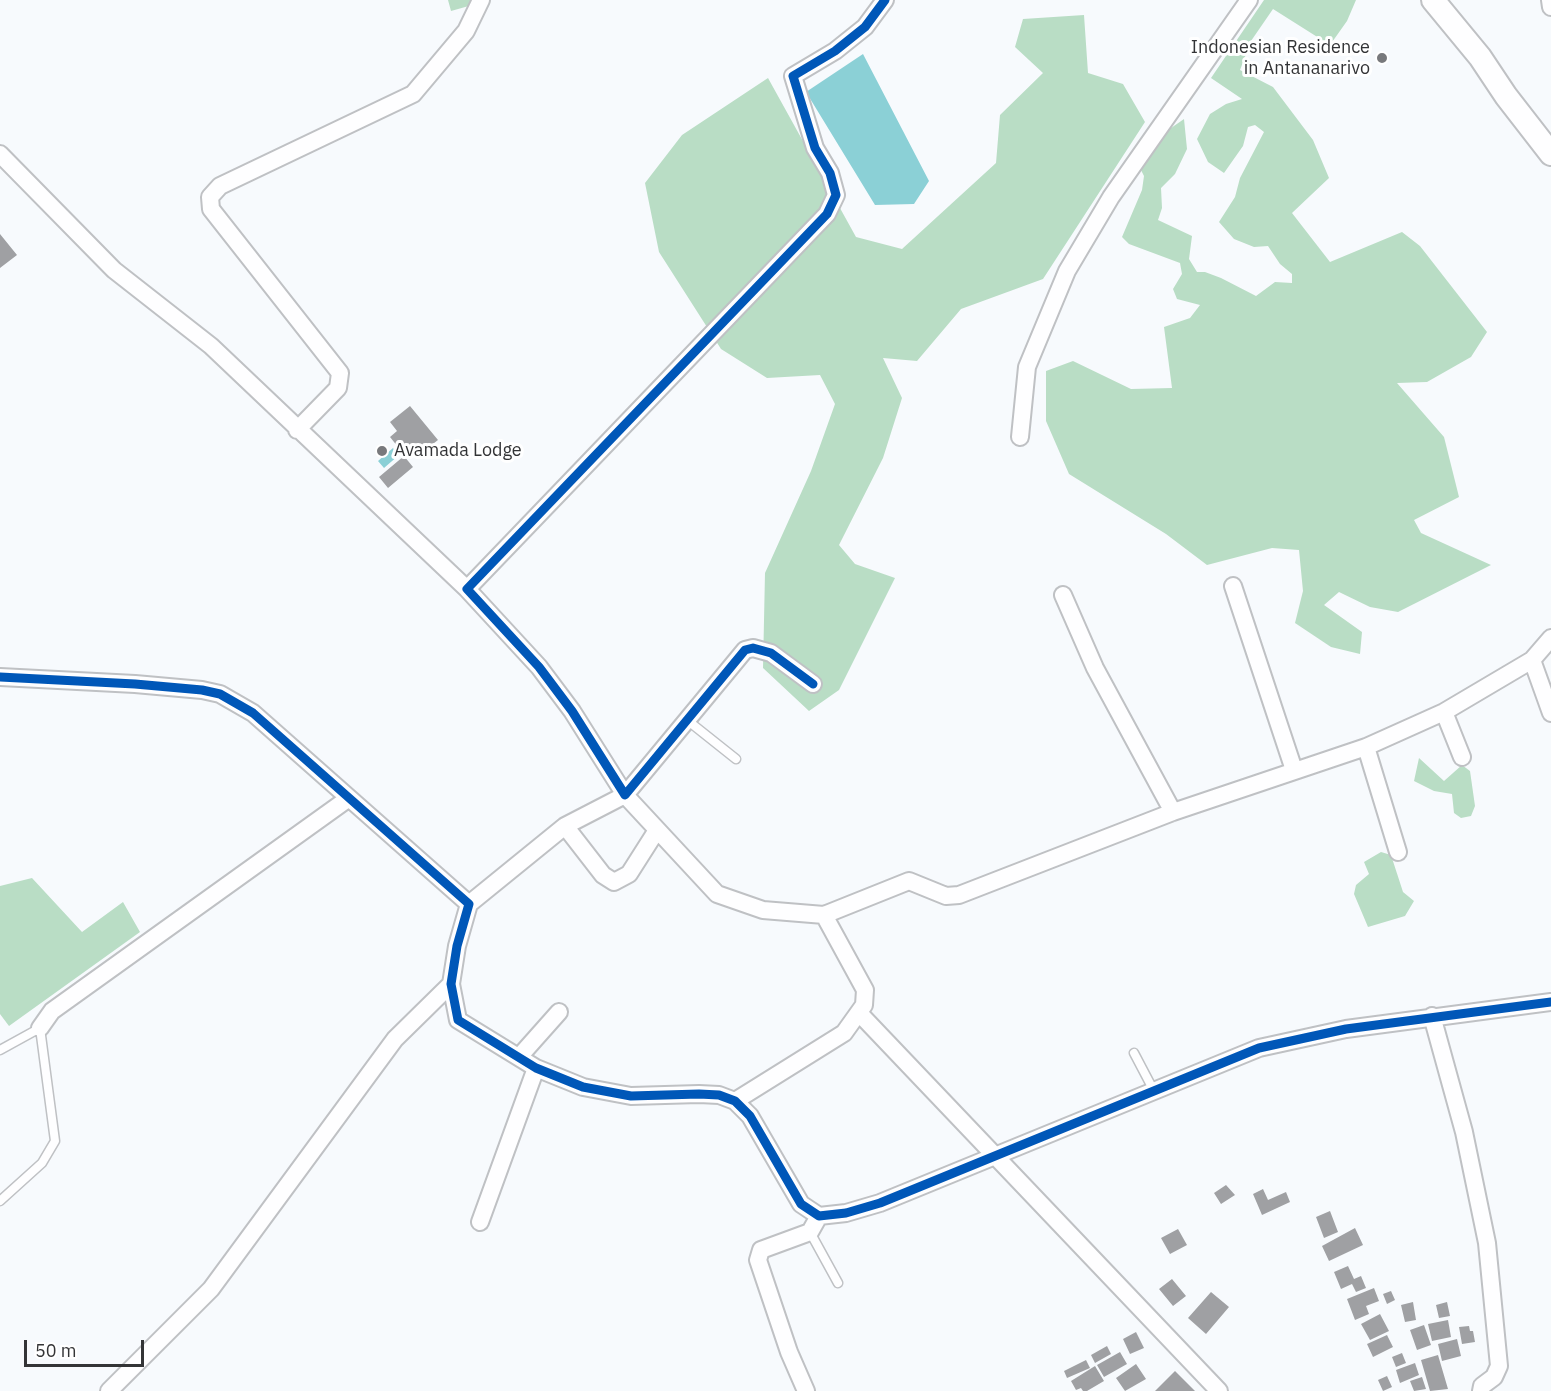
<!DOCTYPE html>
<html>
<head>
<meta charset="utf-8">
<style>
	body { margin:0 }
	#map { position:relative; width:1551px; height:1391px; overflow:hidden; background:#f7fafd; font-family:"IBM Plex Sans",sans-serif }
	canvas { display:block }
	.scale { position:absolute; left:24px; top:1340px; width:120px; height:27px; box-sizing:border-box; border:3px solid #333436; border-top:0; padding-left:8px; font-size:18px; line-height:21px; white-space:nowrap; color:#333436; -webkit-text-stroke:4px #fff; paint-order:stroke }
</style>
</head>
<body>
<div id="map">
<canvas width="1551" height="1391"></canvas>
<div class="scale">50 m</div>
</div>
<script>
const ctx = document.querySelector('canvas').getContext('2d');
ctx.lineJoin = 'round';
function fill(path, color) { ctx.fillStyle = color; ctx.fill(path, 'evenodd'); }
const toPath = rows => new Path2D(rows.map(r => 'M' + r).join(''));
function strokePath(path, color, width, dash) { ctx.strokeStyle = color; ctx.lineWidth = width; ctx.lineCap = dash ? 'butt' : 'round'; ctx.setLineDash(dash || []); ctx.stroke(path); }
function drawText(font, color, halo, rows, align = 'center') {
  ctx.font = font + ' "IBM Plex Sans",sans-serif'; ctx.lineWidth = 6; ctx.setLineDash([]); ctx.textBaseline = 'middle'; ctx.strokeStyle = halo; ctx.fillStyle = color; for (const [text, x, y, turn = 0] of rows) {
    ctx.save(); ctx.translate(x, y); ctx.rotate((+turn || 0) * Math.PI / 180); ctx.textAlign = isNaN(turn) ? turn : align; if (halo) ctx.strokeText(text, 0, 0); ctx.fillText(text, 0, 0); ctx.restore();
  }
}
fill(toPath([
	[448,0,490,0,451,11],
	[1264,0,1356,0,1347,21,1330,45,1273,9,1251,41,1240,70,1273,87,1313,140,1329,178,1292,213,1330,262,1402,232,1420,246,1487,332,1471,357,1427,382,1397,383,1444,437,1459,497,1414,520,1421,533,1491,565,1398,612,1370,607,1339,592,1324,605,1362,632,1360,654,1331,647,1295,623,1303,591,1299,550,1272,548,1207,565,1166,534,1069,474,1046,421,1046,371,1073,361,1131,389,1172,388,1164,327,1190,318,1200,305,1177,299,1173,289,1182,274,1180,263,1129,244,1122,237,1142,190,1144,176,1138,164,1161,135,1184,119,1187,149,1175,174,1161,188,1162,208,1158,220,1192,236,1189,259,1197,272,1205,272,1221,278,1256,296,1275,282,1292,283,1292,274,1280,264,1268,246,1254,247,1234,239,1219,222,1235,197,1240,178,1264,132,1255,125,1248,127,1243,146,1224,173,1208,162,1197,139,1210,114,1226,104,1242,99,1211,78],
	[1084,15,1088,73,1123,84,1145,122,1043,279,961,309,917,361,883,358,902,398,883,458,839,545,855,564,895,578,839,690,809,711,763,668,765,573,811,471,835,404,820,375,767,378,721,349,659,252,645,183,682,135,768,78,856,237,902,249,996,163,1000,115,1043,73,1015,47,1023,19],
	[1419,758,1444,781,1462,765,1470,771,1475,806,1471,816,1461,818,1454,813,1452,794,1434,791,1414,781],
	[1381,852,1391,855,1403,892,1414,901,1405,916,1368,927,1354,894,1356,885,1369,874,1364,862],
	[32,878,82,932,123,902,140,932,9,1026,0,1014,0,886]
]), '#b9ddc5');
fill(toPath([
	[863,54,929,181,914,204,875,205,806,92],
	[393,448,399,455,384,468,378,461]
]), '#8bd0d6');
fill(toPath([
	[0,234,17,255,0,268],
	[410,406,438,440,416,457,412,452,406,457,390,437,397,431,390,422],
	[404,456,413,467,388,488,379,477],
	[1226,1185,1235,1195,1221,1204,1214,1193],
	[1263,1189,1268,1200,1286,1192,1290,1202,1262,1215,1253,1194],
	[1330,1211,1338,1232,1324,1238,1316,1217],
	[1355,1228,1363,1245,1329,1261,1322,1246],
	[1178,1229,1187,1245,1170,1254,1161,1238],
	[1348,1266,1354,1279,1361,1276,1366,1288,1356,1292,1352,1284,1341,1289,1334,1272],
	[1172,1279,1186,1296,1173,1306,1159,1289],
	[1374,1288,1379,1301,1366,1306,1369,1314,1355,1320,1347,1299],
	[1391,1291,1395,1300,1387,1304,1383,1294],
	[1211,1292,1229,1307,1206,1334,1188,1318],
	[1413,1302,1416,1320,1405,1322,1401,1305],
	[1447,1302,1450,1316,1439,1318,1436,1305],
	[1380,1314,1389,1331,1370,1340,1361,1324],
	[1448,1320,1451,1337,1432,1341,1428,1324],
	[1424,1325,1431,1345,1417,1350,1410,1330],
	[1469,1326,1470,1331,1473,1331,1475,1342,1462,1344,1459,1327],
	[1136,1332,1144,1348,1130,1354,1123,1339],
	[1387,1335,1393,1347,1373,1357,1367,1344],
	[1457,1339,1461,1356,1442,1361,1438,1344],
	[1107,1346,1111,1354,1095,1363,1091,1355],
	[1120,1352,1127,1364,1104,1377,1097,1365],
	[1402,1353,1406,1363,1396,1367,1392,1357],
	[1438,1355,1448,1389,1430,1391,1421,1360],
	[1086,1360,1090,1368,1067,1378,1064,1371],
	[1415,1363,1419,1375,1400,1383,1396,1370],
	[1136,1364,1146,1379,1125,1391,1116,1378],
	[1095,1366,1104,1381,1087,1391,1083,1391,1081,1388,1076,1390,1071,1381],
	[1175,1371,1195,1391,1155,1391],
	[1387,1376,1392,1387,1383,1391,1378,1380],
	[1422,1377,1426,1389,1414,1391,1410,1381]
]), '#9fa0a3');
const service = toPath([
	[687,720,736,759],
	[0,1050,40,1028,55,1141,42,1163,0,1201],
	[1134,1053,1154,1091],
	[810,1232,838,1283]
]);
const minor = toPath([
	[1550,0,1551,7],
	[0,154,114,270,211,346,467,589],
	[297,430,338,388,340,373,211,209,210,197,220,186,413,94,466,31,481,0],
	[1020,437,1027,367,1067,271,1111,197,1249,0],
	[1233,586,1294,770],
	[1063,595,1095,668,1173,812],
	[1532,660,1551,713],
	[0,677,135,684,202,690,220,694,253,713,469,904,457,946,451,984,458,1020,536,1068,583,1087,631,1096,699,1094,719,1095,735,1101,750,1116,801,1204,819,1216,846,1213,880,1203,1259,1048,1346,1029,1551,1002],
	[813,684,771,653,753,648,745,650,625,795,572,711,539,667,467,589,827,214,836,195,830,173,815,148,793,76,835,51,865,27,885,0],
	[1444,712,1462,757],
	[1366,747,1398,852],
	[565,826,603,875,614,882,629,874,657,830],
	[469,904,565,826,625,795,717,894,763,910,824,915,909,881,946,896,959,895,1173,812,1366,747,1444,712,1532,660,1551,638],
	[860,1014,1219,1391],
	[1432,1016,1464,1132,1487,1243,1499,1366,1494,1377,1482,1386,1481,1391],
	[40,1028,52,1011,349,798],
	[519,1057,559,1012],
	[735,1101,844,1033,864,1005,865,990,824,915],
	[480,1222,536,1068],
	[109,1391,211,1289,395,1039,451,984],
	[806,1391,789,1352,758,1260,761,1250,810,1232,819,1216]
]);
const secondary = toPath([
	[1433,0,1480,57,1506,96,1551,154]
]);
strokePath(service, '#bfc1c4', 11);
strokePath(minor, '#bfc1c4', 20);
strokePath(secondary, '#bfc1c4', 26);
strokePath(service, '#fefeff', 8);
strokePath(minor, '#fefeff', 16);
strokePath(secondary, '#fefeff', 22);
strokePath(toPath([
	[0,677,135,684,202,690,220,694,253,713,469,904,457,946,451,984,458,1020,536,1068,583,1087,631,1096,699,1094,719,1095,735,1101,750,1116,801,1204,819,1216,846,1213,880,1203,1259,1048,1346,1029,1551,1002],
	[813,684,771,653,753,648,745,650,625,795,572,711,539,667,467,589,827,214,836,195,830,173,815,148,793,76,835,51,865,27,885,0]
]), '#0057b8', 9);
for (const [x, y, r, color] of [
	[1382,58,6,"#78797c"],
	[382,451,6,"#78797c"]
]) { const dot = new Path2D(); dot.arc(x, y, r, 0, 2 * Math.PI); ctx.fillStyle = color; ctx.fill(dot); strokePath(dot, '#fff', 2); }
drawText('18px', '#333436', '#fff', [
	["Indonesian Residence",1370,48],
	["in Antananarivo",1370,69],
	["Avamada Lodge",394,451,"left"]
], 'right');
</script>
</body>
</html>
